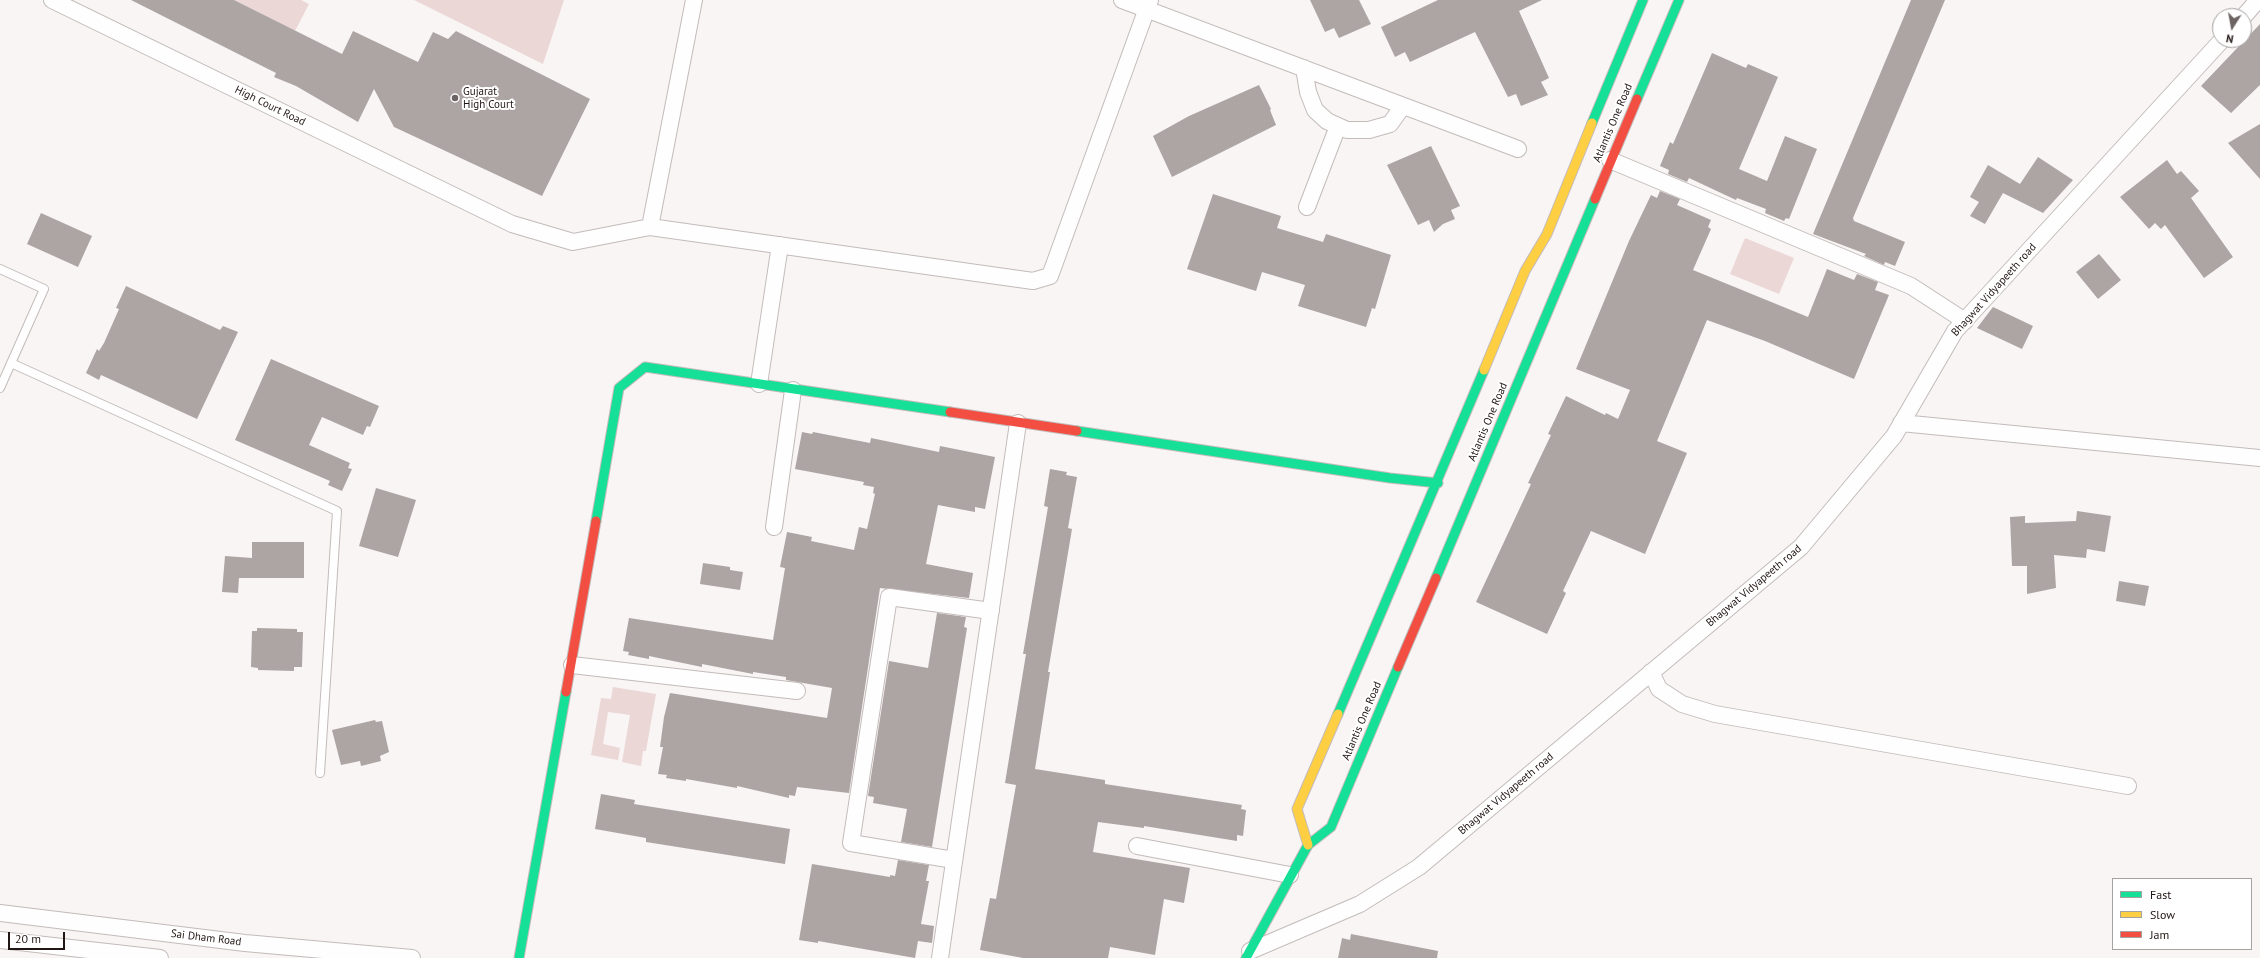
<!DOCTYPE html>
<html>
<head>
<meta charset="utf-8">
<style>
	body { margin:0 }
	#map { position:relative; width:2260px; height:958px; overflow:hidden; background:#f9f5f5; font-family:"PT Sans",sans-serif }
	canvas { display:block }
	.legend { position:absolute; left:2112px; top:878px; width:140px; height:72px; box-sizing:border-box; background:#fff; border:1px solid #a6a2a1; margin:0; padding:5px 7px; list-style:none; font-size:12px; color:#201614 }
	.legend li { display:flex; align-items:center; gap:8px; height:20px }
	.legend b { width:20px; border:1px solid #a6a2a1 }
	.north { position:absolute; left:2212px; top:8px; width:40px; height:40px; box-sizing:border-box; background:#fff; border:1px solid #a6a2a1; border-radius:50%; rotate:191deg; font-size:11px; font-weight:700; line-height:16px; text-align:center; color:#201614 }
	.north::after { content:''; display:block; margin:auto; width:14px; height:18px; background:#6c6463; clip-path:polygon(50% 0,100% 100%,50% 72%,0 100%) }
	.scale { position:absolute; left:8px; top:932px; width:57px; height:18px; box-sizing:border-box; border:2px solid #201614; border-top:0; padding-left:5px; font-size:12px; line-height:14px; white-space:nowrap; color:#201614; -webkit-text-stroke:3px #fff; paint-order:stroke }
</style>
</head>
<body>
<div id="map">
<canvas width="2260" height="958"></canvas>
<ul class="legend">
<li><b style="height:5px;background:#16e098"></b>Fast</li>
<li><b style="height:5px;background:#ffcf43"></b>Slow</li>
<li><b style="height:5px;background:#f24e42"></b>Jam</li>
</ul>
<div class="north">N</div>
<div class="scale">20 m</div>
</div>
<script>
const ctx = document.querySelector('canvas').getContext('2d');
ctx.lineJoin = 'round';
function fill(path, color) { ctx.fillStyle = color; ctx.fill(path, 'evenodd'); }
const toPath = rows => new Path2D(rows.map(r => 'M' + r).join(''));
function strokePath(path, color, width, dash) { ctx.strokeStyle = color; ctx.lineWidth = width; ctx.lineCap = dash ? 'butt' : 'round'; ctx.setLineDash(dash || []); ctx.stroke(path); }
function drawText(font, color, halo, rows, align = 'center') {
  ctx.font = font + ' "PT Sans",sans-serif'; ctx.lineWidth = 4; ctx.setLineDash([]); ctx.textBaseline = 'middle'; ctx.strokeStyle = halo; ctx.fillStyle = color; for (const [text, x, y, turn = 0] of rows) {
    ctx.save(); ctx.translate(x, y); ctx.rotate((+turn || 0) * Math.PI / 180); ctx.textAlign = isNaN(turn) ? turn : align; if (halo) ctx.strokeText(text, 0, 0); ctx.fillText(text, 0, 0); ctx.restore();
  }
}
fill(toPath([
	[234,0,301,0,309,4,295,31],
	[414,0,564,0,543,64],
	[1745,238,1794,258,1779,294,1730,274],
	[613,687,656,694,646,751,643,751,641,766,622,762,630,715,608,712,603,744,620,748,618,760,591,755,601,698,611,699]
]), '#ebd7d5');
fill(toPath([
	[131,0,234,0,342,54,353,31,418,62,433,32,448,39,456,31,590,99,542,196,394,127,374,89,358,122,296,86,274,77,276,73],
	[1310,0,1359,0,1371,24,1339,38,1334,28,1325,32],
	[1438,0,1542,0,1519,11,1549,78,1541,82,1548,95,1521,106,1516,94,1508,97,1475,32,1410,62,1405,52,1395,57,1381,27],
	[1911,0,1945,0,1853,218,1854,221,1905,242,1895,266,1885,262,1884,265,1864,256,1866,254,1813,234],
	[2260,24,2260,85,2231,113,2201,86],
	[1712,53,1746,68,1748,64,1778,77,1739,169,1767,181,1785,136,1817,149,1789,219,1786,218,1784,221,1765,213,1766,209,1737,198,1736,200,1689,178,1687,182,1668,174,1669,170,1660,166,1670,142,1673,144],
	[1259,85,1271,109,1270,110,1276,125,1172,177,1153,136,1189,116],
	[2260,124,2260,179,2228,143],
	[1431,146,1460,206,1451,210,1455,219,1443,224,1434,232,1429,220,1418,225,1387,165],
	[2038,157,2073,180,2043,213,2003,193,1985,224,1970,216,1979,202,1970,197,1988,165,2020,184],
	[2167,160,2177,174,2181,171,2199,191,2191,198,2233,257,2204,278,2165,225,2161,229,2155,223,2149,229,2120,197],
	[1660,191,1680,199,1677,205,1711,220,1708,227,1711,229,1693,270,1808,317,1827,269,1854,280,1857,274,1878,282,1875,290,1889,295,1854,379,1765,341,1707,320,1657,441,1687,453,1645,554,1591,531,1563,591,1566,593,1547,634,1476,602,1531,484,1528,483,1551,435,1548,434,1566,396,1605,415,1606,413,1618,419,1630,390,1576,369,1629,241,1651,195,1657,198],
	[1213,194,1281,216,1277,228,1323,242,1326,234,1391,255,1375,309,1372,308,1366,327,1298,306,1305,285,1262,272,1256,291,1187,269],
	[41,213,92,236,78,267,27,244],
	[2099,254,2121,280,2098,299,2076,272],
	[126,286,220,330,223,326,238,332,197,419,101,375,99,380,86,373,97,349,99,351,104,343,119,309,116,308],
	[1993,307,2033,326,2022,349,1977,328],
	[271,359,379,406,370,427,367,426,363,435,322,417,309,445,350,463,348,468,352,469,342,491,328,485,330,481,235,440],
	[802,432,812,434,813,432,870,443,871,438,939,452,940,446,995,457,985,509,975,507,975,512,938,505,926,564,973,573,969,598,880,588,849,793,797,787,795,796,789,795,789,798,737,786,737,788,686,779,686,781,666,778,667,775,658,774,663,747,660,747,664,717,670,693,827,718,832,688,786,680,786,677,753,672,753,674,702,664,702,667,649,656,649,659,628,655,629,652,623,651,629,618,773,640,785,568,780,567,787,532,812,537,811,541,854,550,859,527,867,529,875,494,873,493,874,487,863,485,864,482,795,469],
	[1050,469,1067,472,1066,475,1077,477,1068,528,1072,529,1048,672,1050,672,1035,769,1105,780,1105,784,1242,805,1241,809,1246,810,1243,836,1237,835,1237,841,1144,826,1144,828,1098,822,1093,852,1190,868,1184,903,1164,899,1155,955,1110,947,1108,958,1023,958,980,950,990,898,996,899,1016,785,1005,783,1026,654,1023,654,1048,507,1044,506],
	[376,488,416,500,398,557,359,546],
	[2077,511,2111,516,2105,552,2087,549,2086,558,2054,555,2056,588,2027,594,2027,566,2012,566,2010,517,2025,516,2025,523,2076,521],
	[252,542,304,542,304,578,239,578,238,593,222,592,225,556,252,558],
	[703,563,730,567,730,570,743,572,740,590,700,584],
	[2119,581,2149,586,2145,606,2116,601],
	[937,613,966,617,964,627,967,628,932,847,901,842,907,809,873,803,874,797,868,796,889,661,928,668],
	[257,628,297,629,297,632,303,632,302,667,294,667,294,671,258,670,258,668,251,667,252,631,257,631],
	[375,720,376,722,382,721,389,752,380,756,381,761,361,766,360,761,341,765,332,730],
	[601,794,635,800,634,804,790,829,785,864,646,842,646,838,595,829],
	[898,860,929,865,926,881,929,881,921,924,934,926,932,943,918,941,915,958,818,941,818,943,799,940,812,864,890,877,890,875,895,876],
	[1351,934,1438,951,1437,958,1338,958,1342,938,1350,940]
]), '#ada5a4');
const lane = toPath([
	[0,269,44,289,0,388],
	[11,363,337,511,320,773]
]);
const street = toPath([
	[52,0,512,224,573,242,650,227,1033,281,1050,276,1150,0],
	[1122,0,1518,149],
	[2244,16,2258,0],
	[1304,68,1308,92,1315,110,1327,121,1347,130,1369,130,1390,124,1403,106],
	[1610,160,1911,286,1965,321],
	[1307,207,1338,126],
	[650,227,694,0],
	[759,384,780,245],
	[1901,423,2260,458],
	[774,527,793,390],
	[572,665,797,691],
	[1651,672,1659,689,1682,704,1715,714,2128,786],
	[1137,846,1290,875],
	[954,860,851,843,889,597,991,611],
	[0,913,245,943,412,958],
	[0,940,160,958],
	[1250,951,1360,904,1419,867,1801,547,1894,436,1955,331,2222,40],
	[940,958,1018,423]
]);
const fast = toPath([
	[1637,99,1679,0],
	[1592,123,1643,0],
	[1077,431,1390,478,1438,483],
	[596,521,619,388,645,367,950,412],
	[1436,578,1595,199],
	[1338,714,1484,370],
	[519,958,566,692],
	[1246,958,1308,845,1331,827,1398,667]
]);
const slow = toPath([
	[1484,370,1525,271,1547,234,1592,123],
	[1308,845,1297,809,1338,714]
]);
const jam = toPath([
	[1595,199,1637,99],
	[950,412,1077,431],
	[1398,667,1436,578],
	[566,692,596,521]
]);
strokePath(lane, '#c3bbba', 10);
strokePath(street, '#c3bbba', 18);
strokePath(fast, '#c3bbba', 11);
strokePath(slow, '#c3bbba', 11);
strokePath(jam, '#c3bbba', 11);
strokePath(lane, '#fefefe', 8);
strokePath(street, '#fefefe', 16);
strokePath(fast, '#16e098', 9);
strokePath(slow, '#ffcf43', 9);
strokePath(jam, '#f24e42', 9);
for (const [x, y, r, color] of [
	[455,98,4,"#6c6463"]
]) { const dot = new Path2D(); dot.arc(x, y, r, 0, 2 * Math.PI); ctx.fillStyle = color; ctx.fill(dot); strokePath(dot, '#fff', 1.5); }
drawText('11px', '#201614', '#fff', [
	["Gujarat",463,92],
	["High Court",463,105]
], 'left');
drawText('11px', '#201614', '#fff', [
	["High Court Road",270,106,26],
	["Atlantis One Road",1613,123,-67],
	["Bhagwat Vidyapeeth road",1994,290,-48],
	["Atlantis One Road",1488,422,-67],
	["Bhagwat Vidyapeeth road",1754,586,-40],
	["Atlantis One Road",1362,721,-67],
	["Bhagwat Vidyapeeth road",1506,794,-40],
	["Sai Dham Road",206,938,7]
]);
</script>
</body>
</html>
